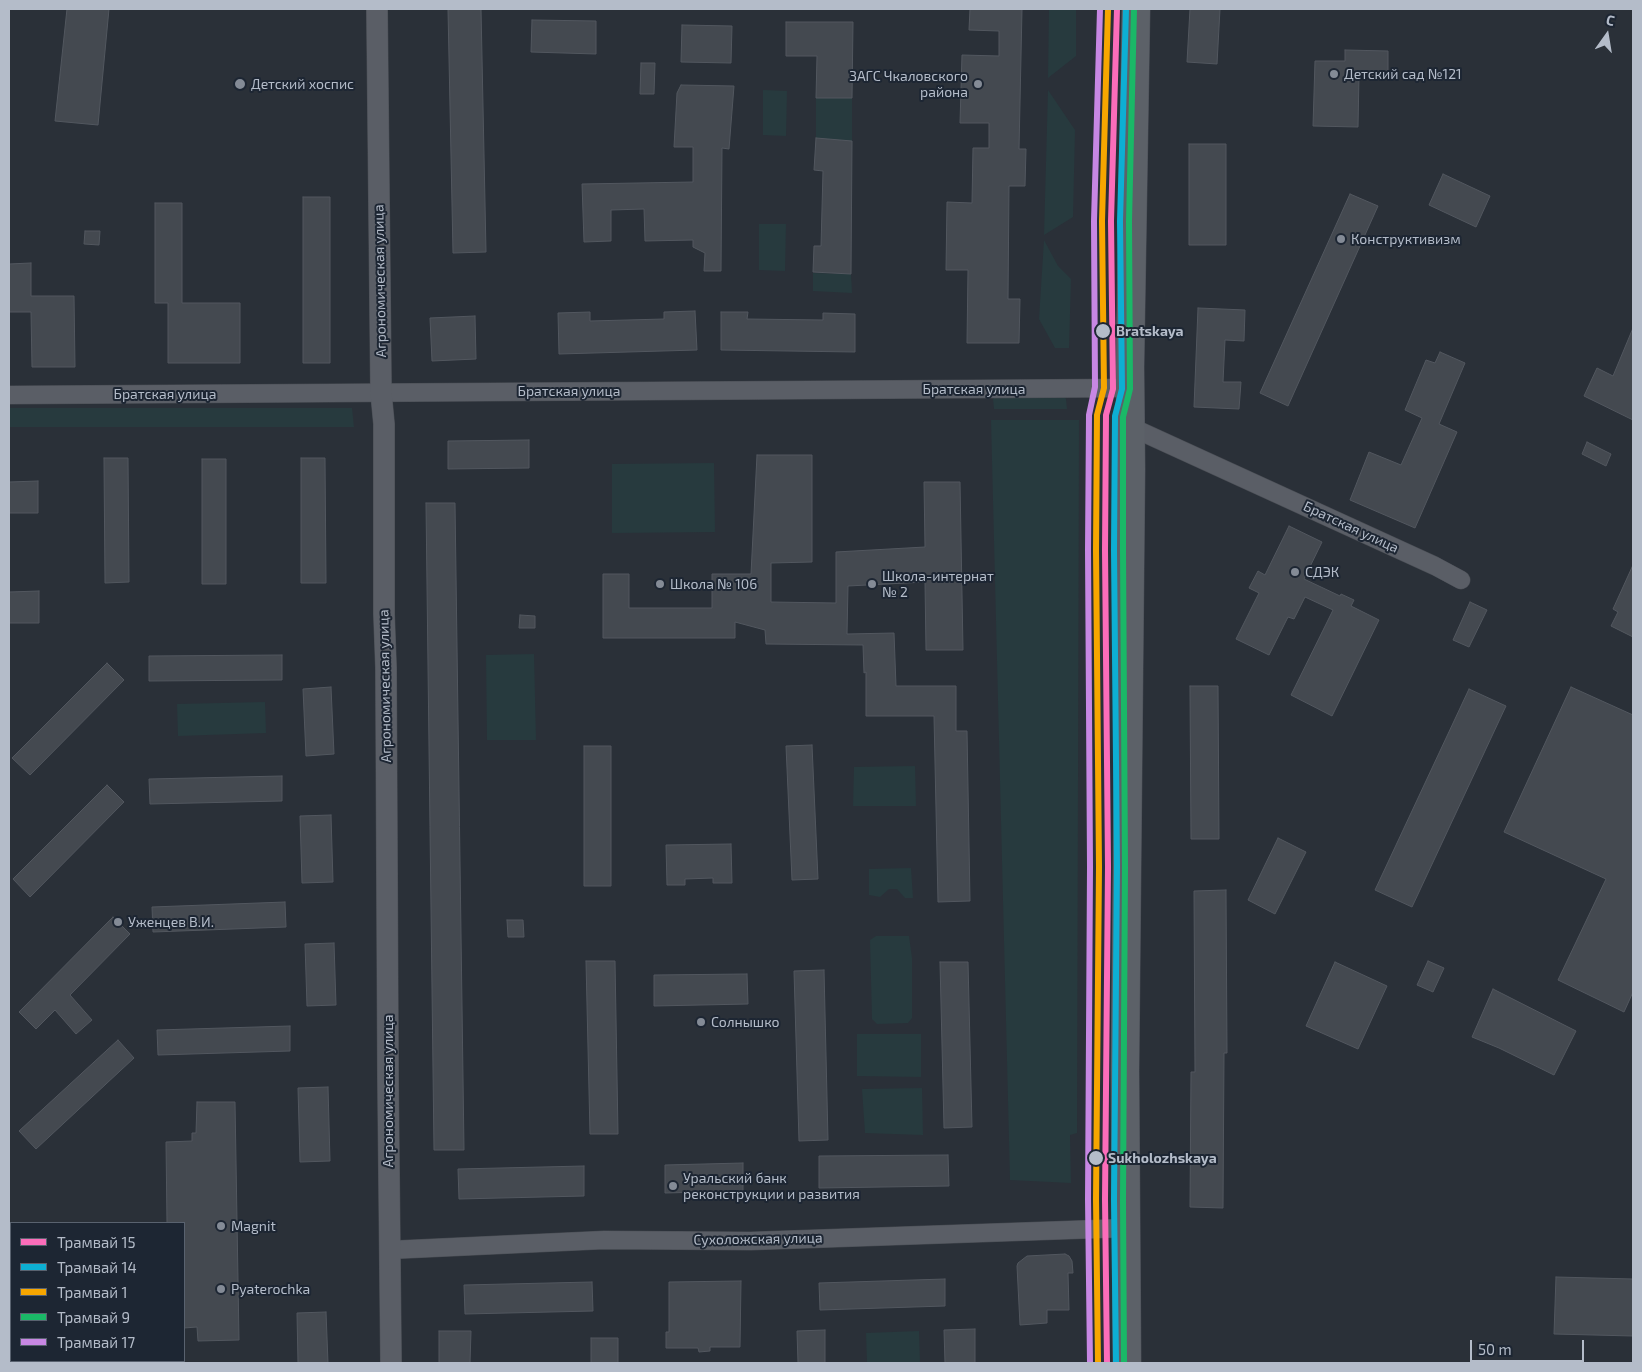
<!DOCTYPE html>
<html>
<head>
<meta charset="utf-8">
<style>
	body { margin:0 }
	#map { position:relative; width:1642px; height:1372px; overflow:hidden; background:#2a3038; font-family:"Exo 2",sans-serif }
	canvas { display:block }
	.frame { position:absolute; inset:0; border:10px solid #b4bcc9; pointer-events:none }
	.legend { position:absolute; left:10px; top:1222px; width:175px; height:140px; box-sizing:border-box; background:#1d2633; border:1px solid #59626f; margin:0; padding:6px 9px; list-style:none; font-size:15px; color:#b4bcc9 }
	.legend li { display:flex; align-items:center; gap:10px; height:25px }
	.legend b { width:25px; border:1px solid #59626f }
	.north { position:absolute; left:1582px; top:10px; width:50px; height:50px; -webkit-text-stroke:4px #1d2633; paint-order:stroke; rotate:13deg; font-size:14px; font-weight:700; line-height:20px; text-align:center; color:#b4bcc9 }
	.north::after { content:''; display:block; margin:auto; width:18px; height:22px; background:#b4bcc9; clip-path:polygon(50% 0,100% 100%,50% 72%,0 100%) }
	.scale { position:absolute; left:1470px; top:1340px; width:114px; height:22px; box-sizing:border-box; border:2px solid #b4bcc9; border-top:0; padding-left:6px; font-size:15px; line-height:18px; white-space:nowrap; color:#b4bcc9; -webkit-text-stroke:4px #1d2633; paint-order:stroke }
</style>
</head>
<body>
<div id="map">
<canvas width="1642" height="1372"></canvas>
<div class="frame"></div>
<ul class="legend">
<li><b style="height:6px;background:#fb6dba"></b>Трамвай 15</li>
<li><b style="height:6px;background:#0dafd3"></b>Трамвай 14</li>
<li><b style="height:6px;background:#f7a600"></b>Трамвай 1</li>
<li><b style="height:6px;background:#1ab867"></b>Трамвай 9</li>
<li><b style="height:6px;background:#c787e3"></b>Трамвай 17</li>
</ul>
<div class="north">С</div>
<div class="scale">50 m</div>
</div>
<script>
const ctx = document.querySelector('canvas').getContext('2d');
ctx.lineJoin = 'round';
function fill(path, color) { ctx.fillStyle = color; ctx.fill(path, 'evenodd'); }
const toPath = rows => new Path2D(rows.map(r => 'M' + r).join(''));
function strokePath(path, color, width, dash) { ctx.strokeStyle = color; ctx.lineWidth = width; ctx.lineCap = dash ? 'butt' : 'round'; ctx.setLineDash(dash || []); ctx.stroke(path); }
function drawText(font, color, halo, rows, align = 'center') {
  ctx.font = font + ' "Exo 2",sans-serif'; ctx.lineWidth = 4; ctx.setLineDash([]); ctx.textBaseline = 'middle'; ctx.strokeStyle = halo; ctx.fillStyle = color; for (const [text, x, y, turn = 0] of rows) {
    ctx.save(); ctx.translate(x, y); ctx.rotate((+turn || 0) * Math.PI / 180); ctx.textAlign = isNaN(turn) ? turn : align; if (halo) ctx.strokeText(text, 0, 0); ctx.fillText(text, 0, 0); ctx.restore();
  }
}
fill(toPath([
	[1049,9,1076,9,1076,56,1048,78],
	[763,90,787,91,786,136,763,135],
	[1048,90,1075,130,1073,217,1044,235],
	[816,98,852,98,852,141,816,138],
	[759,224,786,224,785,271,759,270],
	[1044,240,1058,266,1071,279,1069,348,1055,348,1039,319],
	[813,273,851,274,852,293,813,291],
	[999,393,1063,394,1066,399,1067,409,994,409,993,399],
	[9,408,352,408,354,427,9,427],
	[991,420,1079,420,1077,1133,1070,1135,1071,1183,1010,1180],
	[714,463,715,532,612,533,612,464],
	[534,654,536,740,487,740,486,655],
	[265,702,266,733,178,736,177,704],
	[915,766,916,806,853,806,854,767],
	[911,868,913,898,905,898,897,889,889,889,880,897,869,895,869,869],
	[876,936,909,936,912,958,912,1018,908,1023,877,1024,872,1019,870,940],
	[857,1034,921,1034,921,1077,857,1076],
	[922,1088,923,1135,865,1133,862,1089],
	[919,1331,920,1363,867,1363,866,1333]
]), '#273a3e');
const building = toPath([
	[67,9,109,9,98,125,55,121,67,9],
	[448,9,481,9,486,252,453,253,448,9],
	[970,9,1022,9,1019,149,1026,149,1025,186,1009,186,1008,299,1020,299,1019,343,967,343,968,270,946,270,947,202,972,203,973,148,989,148,989,123,960,123,962,55,999,56,999,31,969,30,970,9],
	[1190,9,1220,9,1217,64,1187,62,1190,9],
	[532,20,596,21,596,54,531,52,532,20],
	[786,22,853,22,852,98,816,98,817,56,786,56,786,22],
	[682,25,732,26,731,63,681,62,682,25],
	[1345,50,1388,51,1388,76,1359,76,1358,127,1313,126,1315,61,1345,61,1345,50],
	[641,63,655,63,654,94,640,94,641,63],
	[681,85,734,86,729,149,722,148,721,271,704,271,705,253,693,247,693,240,645,241,644,209,611,210,611,241,584,242,582,184,693,182,693,147,674,147,677,93,681,85],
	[816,138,852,141,851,274,813,272,814,246,821,246,823,171,814,170,816,138],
	[1189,144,1226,144,1226,245,1189,245,1189,144],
	[1443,174,1490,196,1476,227,1429,205,1443,174],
	[1350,194,1378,206,1288,406,1260,393,1350,194],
	[303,197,330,197,330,363,303,363,303,197],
	[155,203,182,203,182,303,240,303,240,363,168,363,168,303,155,303,155,203],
	[85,231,100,231,99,245,84,244,85,231],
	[31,263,31,296,74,296,75,367,32,367,31,312,9,312,9,264,31,263],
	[1198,308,1245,310,1244,341,1225,340,1223,382,1241,382,1239,409,1194,407,1198,308],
	[695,311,697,350,559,354,558,313,590,312,590,321,664,319,664,312,695,311],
	[721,312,748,312,747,319,823,320,823,313,855,314,855,352,721,350,721,312],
	[475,316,476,359,432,361,430,318,475,316],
	[1633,328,1633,420,1584,396,1597,368,1613,376,1633,328],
	[1440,352,1465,363,1439,424,1457,432,1415,528,1350,500,1369,452,1401,465,1422,418,1405,410,1426,360,1435,363,1440,352],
	[529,440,529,468,448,469,448,441,529,440],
	[1587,442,1611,454,1606,466,1582,454,1587,442],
	[757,455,812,455,812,562,771,563,771,602,836,603,836,552,925,547,924,482,960,482,963,650,926,650,925,582,848,586,847,634,894,633,896,686,956,686,956,731,967,731,970,901,938,902,934,716,866,716,866,672,864,673,863,645,766,644,765,630,735,622,735,638,603,638,603,574,629,574,629,608,712,608,712,574,751,574,757,455],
	[104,458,128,458,129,582,105,583,104,458],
	[301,458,325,458,326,583,301,583,301,458],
	[202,459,226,459,226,584,202,584,202,459],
	[38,481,38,513,9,513,9,482,38,481],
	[426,503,455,503,464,1150,434,1150,426,503],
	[1289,526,1322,542,1304,579,1340,596,1341,594,1354,600,1351,606,1379,620,1332,716,1291,695,1333,610,1305,597,1294,619,1288,617,1269,655,1236,639,1259,593,1249,588,1258,571,1265,575,1289,526],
	[1633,565,1633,637,1611,626,1618,612,1613,609,1633,565],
	[39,591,39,623,9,623,9,592,39,591],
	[1470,602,1487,610,1469,647,1453,640,1470,602],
	[520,615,535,616,535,628,519,628,520,615],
	[282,655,282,680,149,681,149,656,282,655],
	[107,663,124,680,30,775,12,758,107,663],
	[1190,686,1218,686,1219,839,1191,839,1190,686],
	[331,687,334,754,306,756,303,689,331,687],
	[1571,687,1633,715,1633,992,1624,1012,1558,980,1606,879,1504,832,1571,687],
	[1469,689,1506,706,1412,907,1375,890,1469,689],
	[812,745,818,879,792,880,786,746,812,745],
	[584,746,611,746,611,886,584,886,584,746],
	[282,776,282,801,150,804,149,779,282,776],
	[107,785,124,802,30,897,13,879,107,785],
	[331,815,333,882,302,883,300,816,331,815],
	[1278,838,1306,852,1275,914,1248,900,1278,838],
	[731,844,732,883,713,883,713,878,685,879,685,885,667,885,666,845,731,844],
	[1226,890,1227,1053,1224,1053,1223,1208,1190,1207,1191,1072,1195,1072,1194,891,1226,890],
	[285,902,286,927,153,932,152,907,285,902],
	[113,917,130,934,70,995,92,1020,76,1034,55,1010,36,1029,19,1012,113,917],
	[507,920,523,920,524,937,508,937,507,920],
	[334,943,336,1005,307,1006,305,944,334,943],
	[586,961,615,961,618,1134,590,1134,586,961],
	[1428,961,1444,968,1433,992,1417,985,1428,961],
	[940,962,968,962,972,1127,944,1128,940,962],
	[1335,962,1387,986,1358,1049,1306,1026,1335,962],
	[824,970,828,1140,799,1141,794,971,824,970],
	[747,974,748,1004,654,1006,654,975,747,974],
	[1493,989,1576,1031,1554,1075,1499,1048,1472,1037,1493,989],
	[290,1026,290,1051,158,1055,157,1030,290,1026],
	[118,1040,134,1058,36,1149,19,1131,118,1040],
	[328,1087,330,1161,300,1162,298,1088,328,1087],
	[197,1102,235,1102,239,1340,198,1341,197,1327,184,1328,184,1223,167,1223,166,1142,192,1141,192,1133,196,1133,197,1102],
	[948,1155,949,1186,819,1188,819,1156,948,1155],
	[743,1163,743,1191,665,1193,665,1165,743,1163],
	[584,1166,584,1196,459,1199,458,1169,584,1166],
	[1065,1254,1069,1256,1072,1261,1073,1273,1068,1273,1069,1310,1047,1310,1047,1323,1020,1325,1017,1266,1018,1263,1027,1256,1065,1254],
	[1556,1277,1633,1279,1633,1336,1554,1334,1556,1277],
	[945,1279,945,1306,820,1310,819,1283,945,1279],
	[741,1281,740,1347,710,1347,710,1351,699,1352,698,1348,666,1348,666,1332,669,1332,669,1282,741,1281],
	[592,1282,593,1311,465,1314,464,1285,592,1282],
	[326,1312,328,1363,298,1363,297,1313,326,1312],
	[975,1329,975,1363,945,1363,944,1330,975,1329],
	[825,1330,825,1363,798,1363,797,1331,825,1330],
	[439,1331,471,1331,470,1363,439,1363,439,1331],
	[591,1338,618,1338,618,1363,591,1363,591,1338]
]);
fill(building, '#444950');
strokePath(building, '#52575f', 1);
const minor = toPath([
	[9,395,1130,388],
	[1131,427,1435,566,1461,580],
	[389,1250,604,1240,751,1241,1127,1228]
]);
const tertiary = toPath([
	[377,9,381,393,384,424,384,614,386,668,388,1078,391,1363]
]);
const primary = toPath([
	[1127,1363,1125,1070,1131,469,1130,367,1136,9]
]);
strokePath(minor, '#484c53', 19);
strokePath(tertiary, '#484c53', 22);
strokePath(primary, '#484c55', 29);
strokePath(minor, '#5a5e66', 18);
strokePath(tertiary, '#5a5e66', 21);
strokePath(primary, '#5c6168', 28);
strokePath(toPath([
	[1107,1363,1105,1199,1108,867,1105,550,1106,415,1113,389,1111,221,1117,9]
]), '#fb6dba', 6);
strokePath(toPath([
	[1116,1363,1114,1199,1117,867,1114,550,1115,416,1122,389,1120,221,1126,9]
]), '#0dafd3', 6);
strokePath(toPath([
	[1098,1363,1096,1199,1099,867,1096,550,1097,415,1104,388,1102,221,1108,9]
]), '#f7a600', 6);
strokePath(toPath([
	[1124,1363,1123,1199,1125,867,1123,550,1123,417,1130,389,1129,221,1134,9]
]), '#1ab867', 6);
strokePath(toPath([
	[1090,1363,1088,1199,1090,867,1088,550,1089,415,1095,387,1094,221,1100,9]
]), '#c787e3', 6);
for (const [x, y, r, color] of [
	[1334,74,5,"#848b96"],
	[240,84,6,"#848b96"],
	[978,84,5,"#848b96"],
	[1341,239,5,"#848b96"],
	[1103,331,8,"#b4bcc9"],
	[1295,572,5,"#848b96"],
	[660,584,5,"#848b96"],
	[872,584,5,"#848b96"],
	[118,922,5,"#848b96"],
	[701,1022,5,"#848b96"],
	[1096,1158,8,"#b4bcc9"],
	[673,1186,5,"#848b96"],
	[221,1226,5,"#848b96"],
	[221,1289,5,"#848b96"]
]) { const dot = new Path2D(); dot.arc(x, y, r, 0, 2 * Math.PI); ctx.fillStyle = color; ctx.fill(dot); strokePath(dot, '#1d2633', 2); }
drawText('14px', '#b4bcc9', '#1d2633', [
	["Детский сад №121",1344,74],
	["ЗАГС Чкаловского",968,76,"right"],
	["района",968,92,"right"],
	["Детский хоспис",251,84],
	["Конструктивизм",1351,239],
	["СДЭК",1305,572],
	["Школа-интернат",882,576],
	["№ 2",882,592],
	["Школа № 106",670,584],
	["Уженцев В.И.",128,922],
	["Солнышко",711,1022],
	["Уральский банк",683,1178],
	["реконструкции и развития",683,1194],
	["Magnit",231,1226],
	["Pyaterochka",231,1289]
], 'left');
drawText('14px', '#b4bcc9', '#1d2633', [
	["Агрономическая улица",380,281,-91],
	["Братская улица",974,389],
	["Братская улица",569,391],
	["Братская улица",165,394],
	["Братская улица",1351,527,25],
	["Агрономическая улица",385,686,-91],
	["Агрономическая улица",388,1091,-90],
	["Сухоложская улица",758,1239,-1]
]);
drawText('bold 14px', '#b4bcc9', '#1d2633', [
	["Bratskaya",1116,331],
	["Sukholozhskaya",1108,1158]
], 'left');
</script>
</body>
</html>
